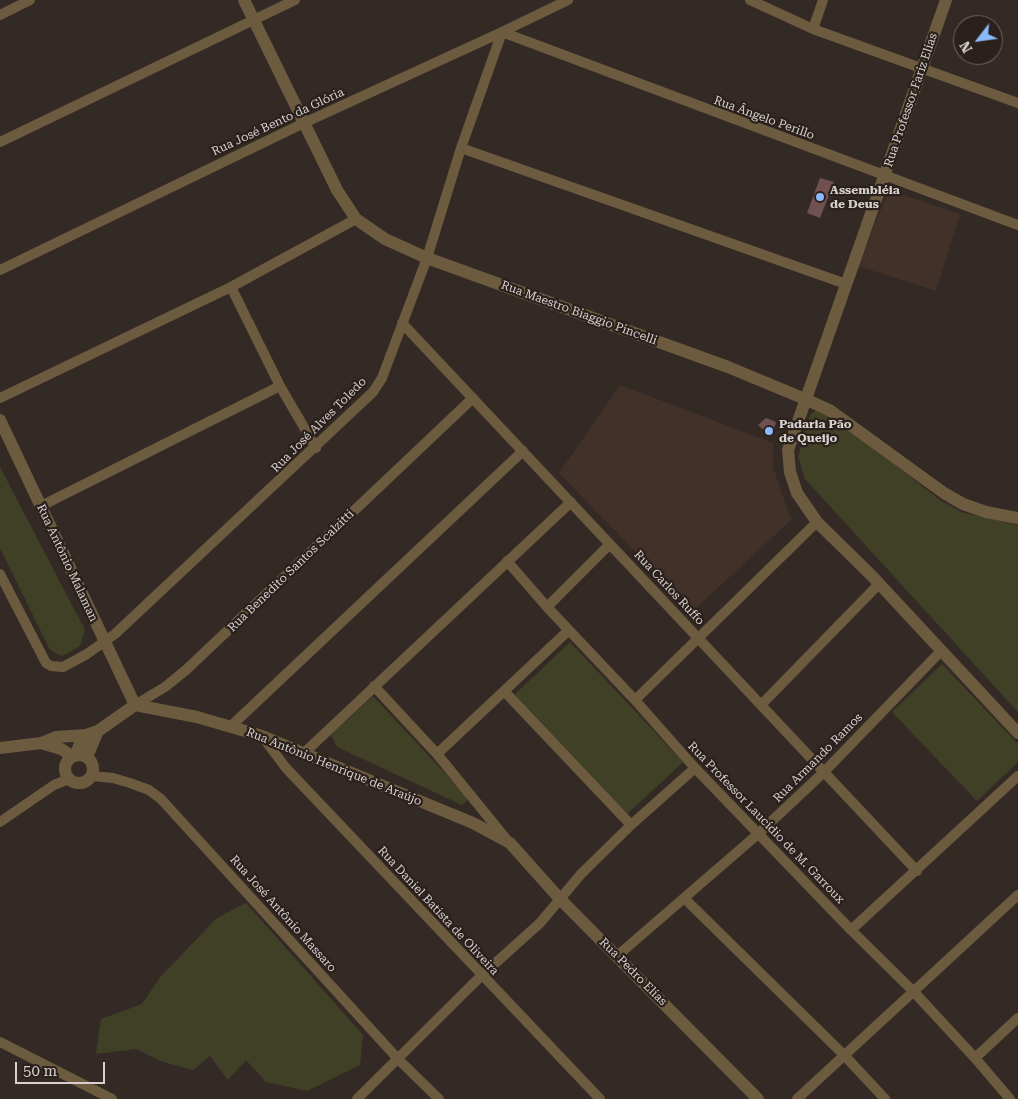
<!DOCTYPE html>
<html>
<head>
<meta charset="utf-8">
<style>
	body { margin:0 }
	#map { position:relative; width:1018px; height:1099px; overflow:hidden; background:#342a25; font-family:"Roboto Serif",serif }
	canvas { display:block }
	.north { position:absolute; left:953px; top:15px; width:50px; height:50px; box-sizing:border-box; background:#2a201c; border:1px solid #6f6663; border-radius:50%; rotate:240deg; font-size:14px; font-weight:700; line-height:20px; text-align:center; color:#d7d0cd }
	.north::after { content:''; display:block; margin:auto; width:18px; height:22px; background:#8abafc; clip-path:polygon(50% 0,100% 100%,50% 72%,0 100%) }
	.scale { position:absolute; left:15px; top:1062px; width:90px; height:22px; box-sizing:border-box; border:2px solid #d7d0cd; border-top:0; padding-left:6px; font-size:15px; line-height:18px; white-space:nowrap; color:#d7d0cd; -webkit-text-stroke:4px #2a201c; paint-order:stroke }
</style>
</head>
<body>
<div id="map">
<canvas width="1018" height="1099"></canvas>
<div class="north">N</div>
<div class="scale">50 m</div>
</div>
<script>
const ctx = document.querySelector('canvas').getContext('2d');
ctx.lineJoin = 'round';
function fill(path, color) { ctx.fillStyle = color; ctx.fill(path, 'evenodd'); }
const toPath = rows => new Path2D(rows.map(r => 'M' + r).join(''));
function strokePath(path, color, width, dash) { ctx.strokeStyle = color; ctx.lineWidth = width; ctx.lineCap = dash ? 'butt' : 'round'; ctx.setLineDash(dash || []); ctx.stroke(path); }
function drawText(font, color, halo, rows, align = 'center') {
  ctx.font = font + ' "Roboto Serif",serif'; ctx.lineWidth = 4.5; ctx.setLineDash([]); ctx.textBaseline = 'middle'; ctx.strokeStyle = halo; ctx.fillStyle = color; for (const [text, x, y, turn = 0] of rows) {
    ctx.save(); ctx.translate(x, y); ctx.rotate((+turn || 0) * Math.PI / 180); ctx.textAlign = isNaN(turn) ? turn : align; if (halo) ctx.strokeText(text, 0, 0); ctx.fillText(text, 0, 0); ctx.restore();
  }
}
fill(toPath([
	[894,192,960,214,936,291,858,266,886,197],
	[620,385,773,443,773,467,791,520,693,611,559,473]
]), '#413129');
fill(toPath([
	[824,409,940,500,961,512,1018,525,1018,712,805,479,798,457,810,415,816,410],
	[0,467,85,630,80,646,62,656,50,650,0,548],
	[570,642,683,762,624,817,511,698],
	[942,664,1018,744,1018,762,977,801,892,712],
	[373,696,469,799,462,805,337,747,331,735],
	[246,903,363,1035,360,1065,307,1091,266,1082,246,1060,228,1080,210,1056,193,1070,163,1062,136,1049,96,1054,101,1019,142,1004,161,976,217,918]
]), '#404027');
fill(toPath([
	[820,178,834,182,820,218,807,213],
	[766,418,776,422,771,437,758,425]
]), '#715051');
strokePath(toPath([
	[750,0,813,29,1018,103],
	[0,15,30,0],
	[813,29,823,0],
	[0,142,295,0],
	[461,148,846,284],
	[0,270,304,123,502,32,568,0],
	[231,287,280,386,316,448],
	[402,323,917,871],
	[0,398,231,287,356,219],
	[41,506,280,386],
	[507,561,547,607,635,700,695,768,851,930,913,991,975,1058,1010,1099],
	[0,574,46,663,51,666,63,667,87,654,115,634,373,392,382,378,427,258,461,148,502,32,1018,225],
	[547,607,610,544],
	[374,686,437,754,507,840],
	[504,691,631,825],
	[635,700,817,522],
	[135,705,165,687,186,670,473,398],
	[761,705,878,585],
	[230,727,523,451],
	[262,736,286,768,600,1099],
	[304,753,571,502],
	[437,754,569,630],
	[92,776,113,778,130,783,149,790,161,799,398,1059,439,1099],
	[0,822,54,785,69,779],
	[684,898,844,1055,885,1099],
	[851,930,1018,776],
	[617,956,758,834,824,772,941,651],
	[0,1042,112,1099],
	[975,1058,1018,1018],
	[357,1099,481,976,540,923,581,874,631,825,695,768],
	[797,1099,1018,895]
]), '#6d5b3f', 10);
strokePath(toPath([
	[244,0,337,190,356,219,385,239,427,258,728,367,805,399,831,411,944,493,963,504,986,512,1018,518],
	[946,0,788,450,790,472,797,493,817,522,872,576,1018,733],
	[0,420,135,705],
	[135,705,197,717,262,736,473,823,510,843,560,899,758,1099],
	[41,743,61,749,72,756],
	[0,748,41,743,56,737,86,735],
	'65 769a14 14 0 1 1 28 0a14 14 0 1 1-28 0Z',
	[75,756,81,741,86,735,98,731,135,705],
	[87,757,98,731]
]), '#6d5b3f', 12);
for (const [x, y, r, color] of [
	[820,197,5,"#8abafc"],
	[769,431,5,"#8abafc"]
]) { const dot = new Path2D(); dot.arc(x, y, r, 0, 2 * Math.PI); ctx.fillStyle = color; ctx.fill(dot); strokePath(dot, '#2a201c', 2); }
drawText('12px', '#d7d0cd', '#2a201c', [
	["Rua Professor Fariz Elias",911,100,-71],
	["Rua Ângelo Perillo",764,118,20],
	["Rua José Bento da Glória",278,122,-25],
	["Rua Maestro Biaggio Pincelli",579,313,20],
	["Rua José Alves Toledo",319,425,-45],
	["Rua Antônio Malaman",67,563,65],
	["Rua Benedito Santos Scalzitti",291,571,-44],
	["Rua Carlos Ruffo",669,588,47],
	["Rua Armando Ramos",818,758,-45],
	["Rua Antônio Henrique de Araújo",334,767,22],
	["Rua Professor Laucídio de M. Garroux",766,823,46],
	["Rua Daniel Batista de Oliveira",438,911,47],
	["Rua José Antônio Massaro",283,914,48],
	["Rua Pedro Elías",633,972,45]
]);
drawText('bold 12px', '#d7d0cd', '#2a201c', [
	["Assembléia",830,190],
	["de Deus",830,204],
	["Padaria Pão",779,424],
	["de Queijo",779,438]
], 'left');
</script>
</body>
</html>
